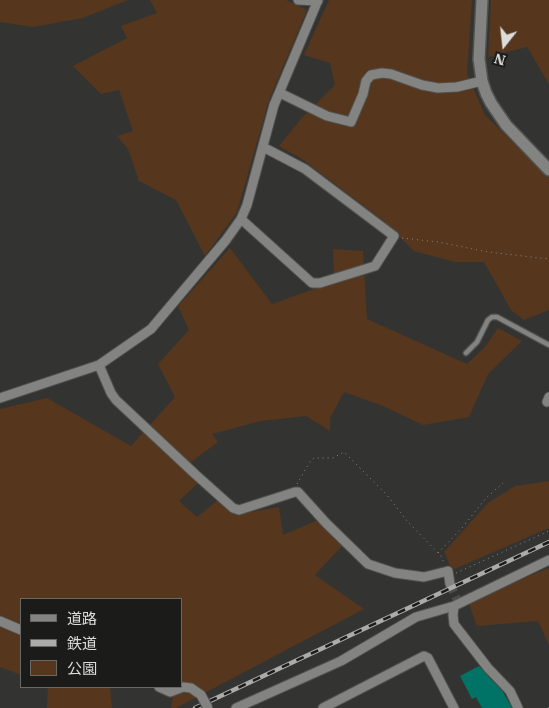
<!DOCTYPE html>
<html>
<head>
<meta charset="utf-8">
<style>
	body { margin:0 }
	#map { position:relative; width:549px; height:708px; overflow:hidden; background:#333431; font-family:"IBM Plex Serif","Noto Sans JP",serif }
	canvas { display:block }
	.legend { position:absolute; left:20px; top:598px; width:162px; height:90px; box-sizing:border-box; background:#1b1c1a; border:1px solid #686967; margin:0; padding:6px 9px; list-style:none; font-size:15px; color:#dcdddb }
	.legend li { display:flex; align-items:center; gap:10px; height:25px }
	.legend b { width:25px; border:1px solid #686967 }
	.north { position:absolute; left:479px; top:20px; width:50px; height:50px; -webkit-text-stroke:4px #1b1c1a; paint-order:stroke; rotate:196deg; font-size:14px; font-weight:700; line-height:20px; text-align:center; color:#dcdddb }
	.north::after { content:''; display:block; margin:auto; width:18px; height:22px; background:#dcdddb; clip-path:polygon(50% 0,100% 100%,50% 72%,0 100%) }
</style>
</head>
<body>
<div id="map">
<canvas width="549" height="708"></canvas>
<ul class="legend">
<li><b style="height:6px;background:#838481"></b>道路</li>
<li><b style="height:6px;background:#abacaa"></b>鉄道</li>
<li><b style="height:14px;background:#56361d"></b>公園</li>
</ul>
<div class="north">N</div>
</div>
<script>
const ctx = document.querySelector('canvas').getContext('2d');
ctx.lineJoin = 'round';
function fill(path, color) { ctx.fillStyle = color; ctx.fill(path, 'evenodd'); }
const toPath = rows => new Path2D(rows.map(r => 'M' + r).join(''));
function strokePath(path, color, width, dash) { ctx.strokeStyle = color; ctx.lineWidth = width; ctx.lineCap = dash ? 'butt' : 'round'; ctx.setLineDash(dash || []); ctx.stroke(path); }
fill(toPath([
	[0,0,128,0,83,18,33,27,0,22],
	[150,0,286,0,307,10,269,100,237,212,205,256,176,200,139,181,128,149,117,136,133,131,119,90,101,94,73,66,127,38,121,26,157,13],
	[329,0,472,0,467,74,485,115,549,178,549,310,524,320,511,310,484,262,455,262,414,251,384,221,302,159,279,146,300,120,335,85,330,63,304,55],
	[491,0,549,0,549,84,527,47,488,57],
	[230,248,272,304,334,282,333,249,363,251,367,319,467,364,485,347,498,328,522,341,488,374,469,417,423,425,383,406,344,392,330,418,330,431,306,416,261,421,212,434,218,442,183,468,199,482,179,501,197,517,218,500,240,514,279,507,283,535,318,520,342,546,315,575,364,609,176,708,171,708,174,687,181,687,181,599,21,599,21,675,0,667,0,409,47,398,131,446,175,397,158,364,189,330,178,306],
	[549,481,549,528,452,570,444,552,488,503,515,486],
	[549,568,549,645,538,621,477,626,468,601],
	[48,687,110,687,112,708,47,708]
]), '#56361d');
fill(toPath([
	[479,666,503,692,512,708,482,708,476,697,472,699,460,676]
]), '#007366');
strokePath(toPath([
	[450,584,459,604]
]), '#4c4d4a', 9, [9, 4.5]);
const service = toPath([
	[466,353,477,342,488,320,492,317,497,317,549,345]
]);
const minor = toPath([
	[298,0,318,1],
	[280,93,327,116,351,122,363,94,366,81,371,75,382,73,391,74,422,85,438,88,457,87,482,81],
	[241,219,312,283,320,283,375,266,394,236,305,169,263,147],
	[99,365,111,393,116,400,195,474,233,508,239,510,295,492,298,492,326,523,368,564,395,573,424,577,448,571,450,584],
	[0,398,99,365,151,329,226,240,241,219,247,205,274,105,318,0],
	[547,402,549,397],
	[454,606,453,615,454,624,488,668,510,691,518,708],
	[0,621,21,630],
	[159,687,170,692,183,687,191,688,201,695],
	[236,708,341,661,416,617,454,606,549,560],
	[323,708,424,656,428,658,454,708]
]);
const tertiary = toPath([
	[482,0,479,59,482,81,486,93,491,103,506,125,549,170]
]);
strokePath(service, '#51524f', 7);
strokePath(minor, '#51524f', 11);
strokePath(tertiary, '#51524f', 14);
strokePath(toPath([
	[402,238,438,242,488,252,549,259],
	[297,484,311,460,314,458,333,458,344,452,387,495,407,521,441,556,444,563],
	[438,553,462,528,486,498,503,483],
	[456,573,549,531],
	[548,708,549,707]
]), '#878886', 1, [1, 4]);
strokePath(service, '#838481', 4.5);
strokePath(minor, '#838481', 9);
strokePath(tertiary, '#838481', 11);
const rail = toPath([
	[195,708,549,542]
]);
strokePath(rail, '#abacaa', 4.5);
strokePath(rail, '#1b1c1a', 2.5, [8]);
const minorBridge = toPath([
	[201,695,208,708]
]);
strokePath(minorBridge, '#51524f', 11, []);
strokePath(minorBridge, '#838481', 9);
</script>
</body>
</html>
